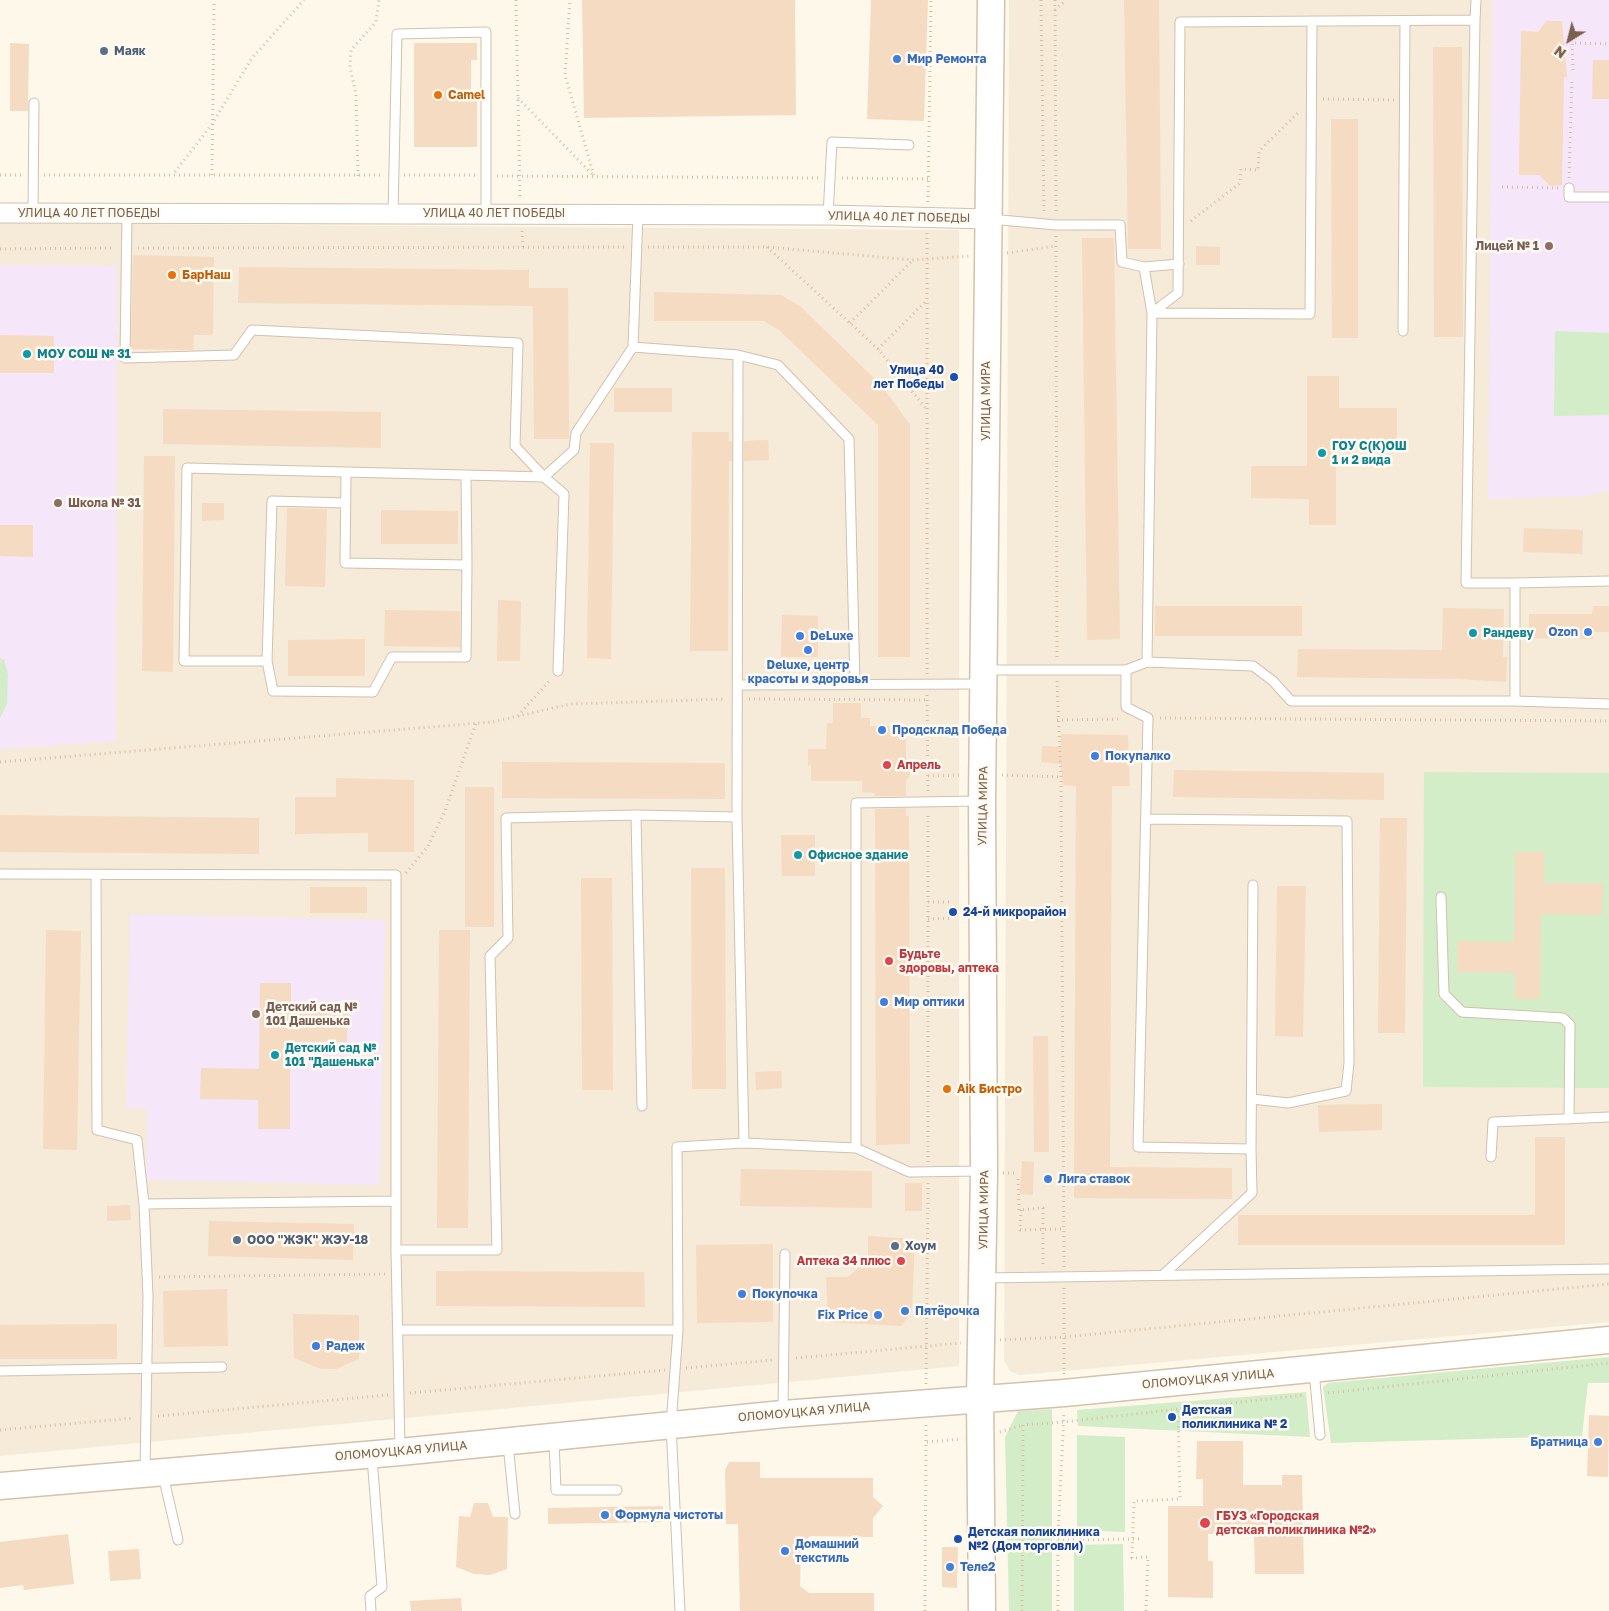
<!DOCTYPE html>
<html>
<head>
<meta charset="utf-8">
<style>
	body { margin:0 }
	#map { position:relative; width:1609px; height:1611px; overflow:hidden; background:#fdf8ea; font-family:"Golos Text",sans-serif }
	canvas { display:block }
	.north { position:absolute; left:1544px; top:15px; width:50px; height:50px; -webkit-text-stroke:4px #fffbf2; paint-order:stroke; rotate:216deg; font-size:14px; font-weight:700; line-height:20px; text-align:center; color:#7a614b }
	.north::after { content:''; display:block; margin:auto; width:18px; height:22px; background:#7a614b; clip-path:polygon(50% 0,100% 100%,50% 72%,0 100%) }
</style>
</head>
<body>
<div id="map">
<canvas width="1609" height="1611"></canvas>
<div class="north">N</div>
</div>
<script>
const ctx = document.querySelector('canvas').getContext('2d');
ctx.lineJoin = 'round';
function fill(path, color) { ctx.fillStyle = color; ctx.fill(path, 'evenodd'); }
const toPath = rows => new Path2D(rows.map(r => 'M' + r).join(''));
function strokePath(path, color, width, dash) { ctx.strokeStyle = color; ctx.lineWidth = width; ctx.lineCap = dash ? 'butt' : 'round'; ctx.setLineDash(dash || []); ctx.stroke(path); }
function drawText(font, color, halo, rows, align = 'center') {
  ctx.font = font + ' "Golos Text",sans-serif'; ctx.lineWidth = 5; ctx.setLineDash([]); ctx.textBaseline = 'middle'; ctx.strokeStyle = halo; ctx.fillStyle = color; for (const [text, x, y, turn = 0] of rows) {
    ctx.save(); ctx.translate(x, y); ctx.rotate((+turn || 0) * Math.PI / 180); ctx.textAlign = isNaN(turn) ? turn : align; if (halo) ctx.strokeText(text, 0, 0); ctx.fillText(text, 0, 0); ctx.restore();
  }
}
fill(toPath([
	[1009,0,1609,0,1609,1322,1019,1375,1010,1371,1004,1361],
	[0,223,959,230,959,1366,0,1456]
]), '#f5ebd8');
fill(toPath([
	[1492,0,1609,0,1609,491,1587,496,1488,499],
	[0,265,117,266,116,741,0,749],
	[130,914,385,920,380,1185,146,1180,147,1109,126,1108]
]), '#f5e6fa');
fill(toPath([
	[1555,331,1609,333,1609,415,1554,416],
	[0,658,4,660,8,674,7,704,0,718],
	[1424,772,1609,773,1609,1088,1423,1087],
	[1609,1357,1609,1383,1588,1383,1582,1436,1331,1443,1323,1387,1328,1383],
	[1306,1392,1310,1437,1078,1426,1077,1410],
	[1052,1409,1052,1611,1009,1611,1005,1437,1018,1411],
	[1077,1435,1125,1437,1125,1532,1077,1530],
	[1123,1544,1124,1611,1074,1611,1074,1545]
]), '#d2edc7');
fill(toPath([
	[582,0,795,0,796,115,584,118],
	[871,0,928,0,924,121,867,119],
	[1124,0,1159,0,1161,249,1128,249],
	[1546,21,1562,21,1567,77,1564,77,1562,185,1550,186,1539,175,1519,175,1521,31,1538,32],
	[10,43,29,44,28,111,10,111],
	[414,43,477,43,477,60,471,60,471,101,477,101,477,147,414,147],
	[1433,47,1462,47,1463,337,1434,337],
	[1593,60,1609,60,1609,99,1592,99],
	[1331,119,1358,119,1358,338,1332,338],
	[1082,238,1114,238,1120,639,1087,640],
	[1196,246,1220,247,1220,265,1196,265],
	[133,255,214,257,213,335,194,335,193,350,131,349],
	[239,267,529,270,529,288,568,288,569,439,534,439,533,306,238,303],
	[654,292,781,295,800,306,882,386,910,425,910,657,878,657,878,425,779,330,764,321,654,321],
	[0,335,54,336,54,373,0,373],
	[1307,376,1339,376,1339,408,1397,408,1397,439,1336,439,1336,525,1309,525,1309,499,1251,498,1251,466,1307,466],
	[614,388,672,388,672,412,614,412],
	[163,409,381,412,381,448,163,444],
	[692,432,729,432,729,441,732,441,732,461,729,461,728,651,690,651],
	[768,440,769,460,744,461,744,441],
	[590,443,614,443,611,659,587,658],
	[144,456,175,456,173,672,142,671],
	[202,503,224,503,224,520,202,521],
	[287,508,327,509,325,587,285,586],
	[381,510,458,511,458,544,381,544],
	[0,525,33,525,33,557,0,556],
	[1524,528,1583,530,1582,554,1523,552],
	[498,600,521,601,520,661,497,661],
	[1155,606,1302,606,1302,636,1155,636],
	[1593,606,1609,606,1609,632,1593,632,1593,639,1529,638,1529,614,1592,614],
	[1443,608,1504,609,1503,657,1507,657,1506,682,1458,679,1297,677,1298,649,1442,650],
	[385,610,460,611,460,647,384,646],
	[782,615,818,616,818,657,781,657],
	[365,639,365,676,288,676,288,640],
	[833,703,861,703,861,718,870,718,870,726,906,726,906,758,910,763,910,774,906,781,906,796,875,796,875,793,862,792,862,781,811,781,811,765,808,766,808,749,826,749,827,723,833,723],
	[1061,734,1128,735,1130,786,1112,786,1110,1167,1232,1168,1232,1199,1074,1198,1076,786,1063,785,1061,764,1041,762,1042,746,1061,747],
	[502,762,725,763,725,799,502,798],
	[1174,770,1384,773,1384,800,1173,797],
	[336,778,414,780,414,852,368,852,368,833,295,834,295,797,336,797],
	[465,787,494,787,494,927,465,927],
	[906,808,906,816,909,816,910,1144,876,1145,875,809],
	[0,815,259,818,259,854,0,852],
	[1380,818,1407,818,1405,1033,1378,1033],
	[781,835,815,835,815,876,782,876],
	[1515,852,1544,852,1544,883,1603,883,1602,915,1541,914,1540,999,1515,999,1515,973,1457,972,1457,941,1514,942],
	[691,868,725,868,726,1089,692,1089],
	[581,878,612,878,613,1090,582,1090],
	[1277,886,1306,886,1303,1037,1275,1036],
	[310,887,367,887,367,913,310,913],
	[46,930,81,931,77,1150,43,1149],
	[439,930,470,930,468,1228,437,1228],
	[260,983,291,983,291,1011,348,1012,347,1042,290,1042,290,1129,258,1129,258,1100,200,1099,201,1068,259,1069],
	[1033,1036,1048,1036,1049,1152,1034,1152],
	[781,1071,782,1088,756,1090,755,1072],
	[1382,1104,1382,1130,1319,1132,1318,1105],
	[1535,1137,1565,1137,1565,1245,1238,1245,1238,1215,1535,1215],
	[1022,1161,1034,1162,1033,1195,1020,1194],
	[741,1169,872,1171,872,1208,740,1206],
	[905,1183,922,1183,922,1211,905,1211],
	[130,1205,131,1220,107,1221,107,1206],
	[209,1221,354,1224,353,1260,208,1256],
	[868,1236,915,1239,912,1311,901,1326,828,1322,826,1277,848,1277,868,1259],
	[773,1244,773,1322,697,1323,696,1245],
	[436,1271,644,1272,645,1307,436,1306],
	[227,1289,228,1346,164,1347,163,1291],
	[293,1314,359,1315,359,1359,336,1369,321,1369,294,1358],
	[117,1324,117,1359,0,1359,0,1325],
	[1589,1415,1609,1416,1608,1477,1587,1476],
	[1197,1441,1243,1441,1243,1485,1282,1485,1282,1475,1302,1475,1304,1574,1255,1574,1254,1534,1208,1534,1208,1561,1213,1561,1213,1598,1168,1597,1168,1506,1203,1506,1203,1479,1196,1479],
	[729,1462,760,1462,760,1478,873,1478,873,1497,883,1506,873,1518,873,1537,810,1536,801,1547,800,1586,809,1593,874,1593,874,1611,740,1611,738,1524,726,1524,725,1470],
	[474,1503,488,1503,493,1517,508,1517,507,1569,490,1575,474,1574,456,1567,459,1516,470,1517],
	[663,1506,663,1522,548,1524,548,1508],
	[68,1534,74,1584,24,1590,23,1585,0,1588,0,1542],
	[942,1547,958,1547,957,1588,942,1587],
	[139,1549,141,1579,110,1581,108,1551],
	[461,1598,462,1611,411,1611,410,1601]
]), '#f4dbc1');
const lane = toPath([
	[1475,20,1466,583,1515,583,1515,701],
	[1569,188,1569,197,1609,197],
	[33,213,34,103],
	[127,213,125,358,234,355,252,330,518,343,515,446,544,477,574,450,576,433,633,347],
	[393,213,397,34,486,32,486,213],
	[638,214,633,347,738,355,737,817,744,1143],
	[828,215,832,142,909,145],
	[990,219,1056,225,1120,225,1122,262,1144,267,1152,313,1310,314,1312,21],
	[1144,267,1179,264],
	[1403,331,1405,21],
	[738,355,778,365,849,439,855,684],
	[466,477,467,565],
	[346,503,272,501,267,661,184,661,187,468,544,477,564,494,558,671],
	[1515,583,1609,581],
	[267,661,273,691,373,692,392,657,466,657,467,565,345,563,346,474],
	[1147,662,1152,313,1178,293,1180,22,1475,20,1476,0],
	[985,670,1126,670,1147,662,1253,666,1273,681,1291,701,1515,701,1609,704],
	[1126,670,1126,707,1148,718,1138,1147,1251,1149,1252,1193,1164,1274],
	[738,685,980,684],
	[636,815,642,1106],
	[1146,819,1347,821,1349,1063,1346,1091,1288,1103,1252,1099],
	[0,874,396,875,396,1250],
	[96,875,97,1130,137,1140,144,1204,148,1296,145,1472],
	[1441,897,1444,994,1462,1012,1563,1018,1570,1025,1569,1119],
	[856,1148,856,803,980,801],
	[1251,1149,1253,885],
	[1491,1157,1493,1122,1609,1117],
	[144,1204,396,1201],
	[984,1278,1609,1269],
	[399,1330,678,1330],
	[0,1371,222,1367],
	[1314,1371,1320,1435],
	[783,1411,785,1254],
	[554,1440,556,1490,617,1490],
	[508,1444,515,1514],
	[400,1451,396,1250,497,1250,490,956,508,938,506,818,636,815,737,817],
	[163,1475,178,1540],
	[371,1611,370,1596,382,1587,372,1457],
	[680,1611,671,1425,678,1330,677,1147,744,1143,856,1148,909,1172,981,1171]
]);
const street = toPath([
	[0,213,828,215,987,219]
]);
const secondary = toPath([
	[0,1486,400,1452,783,1414,1064,1393,1609,1340],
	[982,1611,980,1397,984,1173,982,801,991,0]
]);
strokePath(lane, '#d1c1ae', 11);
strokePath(street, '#d1c1ae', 21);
strokePath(secondary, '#d4c2ac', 29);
strokePath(toPath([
	[516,0,520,199],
	[1041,0,1044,213],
	[1055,0,1056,214],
	[1055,10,1066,0],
	[1573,70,1572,43,1609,44],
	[518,98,594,176,565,75,570,0],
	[1323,99,1394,100],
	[175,172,212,124,252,58,304,0],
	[0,175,23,175],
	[44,175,383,175],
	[212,175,214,0],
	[404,175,476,175],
	[358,176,356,94,350,67,351,50,376,22,379,0],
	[497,176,818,178],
	[842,178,929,179],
	[1569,178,1572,78],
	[1502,187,1558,188],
	[928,202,931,0],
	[1191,221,1240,183,1241,169,1258,170,1259,151,1299,112],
	[522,231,523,247],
	[1056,236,1057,659],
	[648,247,766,247,913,260,969,256],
	[767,247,878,349,927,410],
	[138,248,627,247],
	[0,249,114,248],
	[1007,253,1056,246],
	[850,323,913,260],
	[878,349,926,301],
	[927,674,927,233],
	[1057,681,1061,777,1064,1267],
	[927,695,928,792],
	[749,699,927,700],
	[518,716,551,679],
	[1160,718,1609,721],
	[1057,720,1121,719],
	[0,762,492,722,571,704,726,699],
	[1002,775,1061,777],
	[928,776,963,775],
	[406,873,428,846,445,811,476,723],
	[928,902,953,902],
	[953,912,963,912],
	[928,919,953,918],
	[928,1162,928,813],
	[1003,1173,1018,1173],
	[1018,1179,1019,1210,1043,1208,1043,1267],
	[1021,1210,1020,1230,1063,1229],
	[159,1277,385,1274],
	[1064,1288,1064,1374],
	[1000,1340,1064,1337,1609,1284],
	[796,1358,961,1343],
	[686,1368,772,1360],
	[926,1384,928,1183],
	[410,1393,665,1370],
	[1328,1393,1609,1363],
	[158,1416,388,1395],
	[0,1430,134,1418],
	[1000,1432,1023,1425],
	[927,1442,962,1439],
	[1058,1540,1142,1539],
	[925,1611,926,1423],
	[1022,1611,1023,1425,1063,1422,1304,1395],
	[1058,1611,1058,1534,1064,1413],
	[1146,1611,1148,1557,1132,1558,1134,1501,1180,1499,1178,1408]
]), '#dabea3', 3, [1, 4]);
strokePath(lane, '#fff', 9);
strokePath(street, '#fff', 19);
strokePath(secondary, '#fff', 26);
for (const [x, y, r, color] of [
	[104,51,5,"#5c6f8a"],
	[897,59,5,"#3f7fe0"],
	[438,95,5,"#e8710a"],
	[1549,246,5,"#8d6e63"],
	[172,275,5,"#e8710a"],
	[27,354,5,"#0f9aa8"],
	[954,377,5,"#1a4fb4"],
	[1322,453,5,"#0f9aa8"],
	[58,503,5,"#8d6e63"],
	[1588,632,5,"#3f7fe0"],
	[1473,633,5,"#0f9aa8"],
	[800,636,5,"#3f7fe0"],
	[808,650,5,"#3f7fe0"],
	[882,730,5,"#3f7fe0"],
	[1095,756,5,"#3f7fe0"],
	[887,765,5,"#e0444e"],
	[798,855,5,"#0f9aa8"],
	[953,912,5,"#1a4fb4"],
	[889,961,5,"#e0444e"],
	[884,1002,5,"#3f7fe0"],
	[256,1014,5,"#8d6e63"],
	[275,1055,5,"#0f9aa8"],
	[947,1089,5,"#e8710a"],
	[1048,1179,5,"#3f7fe0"],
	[237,1240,5,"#5c6f8a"],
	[895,1246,5,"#5c6f8a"],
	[901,1261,5,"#e0444e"],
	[742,1294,5,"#3f7fe0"],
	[905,1311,5,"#3f7fe0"],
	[878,1315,5,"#3f7fe0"],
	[316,1346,5,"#3f7fe0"],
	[1172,1417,5,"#1a4fb4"],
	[1598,1442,5,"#3f7fe0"],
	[605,1515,5,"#3f7fe0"],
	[1205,1523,6,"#e0444e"],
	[958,1539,5,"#1a4fb4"],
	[785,1551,5,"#3f7fe0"],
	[950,1567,5,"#3f7fe0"]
]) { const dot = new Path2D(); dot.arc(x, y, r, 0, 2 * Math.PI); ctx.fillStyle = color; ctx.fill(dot); strokePath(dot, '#fffbf2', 2); }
drawText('bold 12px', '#4e5e75', '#fffbf2', [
	["Маяк",114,51],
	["ООО \"ЖЭК\" ЖЭУ-18",247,1240],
	["Хоум",905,1246]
], 'left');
drawText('bold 12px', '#366cbe', '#fffbf2', [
	["Мир Ремонта",907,59],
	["Ozon",1578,632,"right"],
	["DeLuxe",810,636],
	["Deluxe, центр",808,665,"center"],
	["красоты и здоровья",808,679,"center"],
	["Продсклад Победа",892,730],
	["Покупалко",1105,756],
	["Мир оптики",894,1002],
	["Лига ставок",1058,1179],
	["Покупочка",752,1294],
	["Пятёрочка",915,1311],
	["Fix Price",868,1315,"right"],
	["Радеж",326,1346],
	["Братница",1588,1442,"right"],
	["Формула чистоты",615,1515],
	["Домашний",795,1544],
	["текстиль",795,1558],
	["Теле2",960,1567]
], 'left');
drawText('bold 12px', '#c56008', '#fffbf2', [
	["Camel",448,95],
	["БарНаш",182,275],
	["Aik Бистро",957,1089]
], 'left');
drawText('12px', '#7a614b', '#fffbf2', [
	["УЛИЦА 40 ЛЕТ ПОБЕДЫ",89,213],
	["УЛИЦА 40 ЛЕТ ПОБЕДЫ",494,213],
	["УЛИЦА 40 ЛЕТ ПОБЕДЫ",899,217,1],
	["УЛИЦА МИРА",986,401,-90],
	["УЛИЦА МИРА",983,806,-89],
	["УЛИЦА МИРА",984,1210,-89],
	["ОЛОМОУЦКАЯ УЛИЦА",1208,1379,-5],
	["ОЛОМОУЦКАЯ УЛИЦА",804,1412,-5],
	["ОЛОМОУЦКАЯ УЛИЦА",401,1451,-5]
]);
drawText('bold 12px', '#785e54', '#fffbf2', [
	["Лицей № 1",1539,246,"right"],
	["Школа № 31",68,503],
	["Детский сад №",266,1007],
	["101 Дашенька",266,1021]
], 'left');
drawText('bold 12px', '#0d838f', '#fffbf2', [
	["МОУ СОШ № 31",37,354],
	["ГОУ С(К)ОШ",1332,446],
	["1 и 2 вида",1332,460],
	["Рандеву",1483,633],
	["Офисное здание",808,855],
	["Детский сад №",285,1048],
	["101 \"Дашенька\"",285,1062]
], 'left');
drawText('bold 12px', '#164399', '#fffbf2', [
	["Улица 40",944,370,"right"],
	["лет Победы",944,384,"right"],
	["24-й микрорайон",963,912],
	["Детская",1182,1410],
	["поликлиника № 2",1182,1424],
	["Детская поликлиника",968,1532],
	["№2 (Дом торговли)",968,1546]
], 'left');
drawText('bold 12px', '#be3a42', '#fffbf2', [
	["Апрель",897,765],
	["Будьте",899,954],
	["здоровы, аптека",899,968],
	["Аптека 34 плюс",891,1261,"right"],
	["ГБУЗ «Городская",1216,1516],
	["детская поликлиника №2»",1216,1530]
], 'left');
</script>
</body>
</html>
